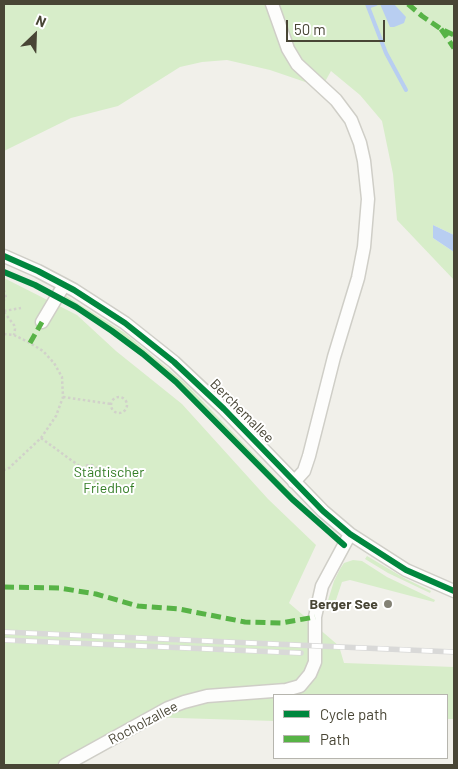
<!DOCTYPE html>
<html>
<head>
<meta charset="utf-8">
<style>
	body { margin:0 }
	#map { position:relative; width:458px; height:769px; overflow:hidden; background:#f1f0ea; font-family:Barlow,sans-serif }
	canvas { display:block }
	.frame { position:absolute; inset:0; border:5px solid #484535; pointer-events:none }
	.legend { position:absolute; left:273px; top:694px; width:175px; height:65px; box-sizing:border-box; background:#fff; border:1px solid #b6b5ae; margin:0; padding:6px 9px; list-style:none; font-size:15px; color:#484535 }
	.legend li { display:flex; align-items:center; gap:10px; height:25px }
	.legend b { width:25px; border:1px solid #b6b5ae }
	.north { position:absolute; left:10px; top:10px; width:50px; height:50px; -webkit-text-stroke:4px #fff; paint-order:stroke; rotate:24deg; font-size:14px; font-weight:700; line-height:20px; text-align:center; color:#484535 }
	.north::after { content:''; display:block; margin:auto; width:18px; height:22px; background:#484535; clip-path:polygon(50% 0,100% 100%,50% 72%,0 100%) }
	.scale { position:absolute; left:286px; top:20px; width:99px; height:22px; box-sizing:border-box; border:2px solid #484535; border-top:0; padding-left:6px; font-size:15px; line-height:18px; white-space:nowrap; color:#484535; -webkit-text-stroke:4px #fff; paint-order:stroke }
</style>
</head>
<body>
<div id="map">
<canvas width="458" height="769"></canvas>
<div class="frame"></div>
<ul class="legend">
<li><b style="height:6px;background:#00873e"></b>Cycle path</li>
<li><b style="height:6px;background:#57b346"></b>Path</li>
</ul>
<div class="north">N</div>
<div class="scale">50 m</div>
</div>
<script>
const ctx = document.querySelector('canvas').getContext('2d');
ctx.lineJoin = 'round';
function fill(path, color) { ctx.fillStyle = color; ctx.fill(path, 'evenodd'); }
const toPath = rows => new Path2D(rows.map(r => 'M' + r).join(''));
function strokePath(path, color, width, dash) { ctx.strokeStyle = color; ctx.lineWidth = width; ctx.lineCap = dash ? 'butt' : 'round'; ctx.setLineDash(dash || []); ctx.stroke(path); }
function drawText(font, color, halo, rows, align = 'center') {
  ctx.font = font + ' Barlow,sans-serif'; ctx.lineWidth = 4; ctx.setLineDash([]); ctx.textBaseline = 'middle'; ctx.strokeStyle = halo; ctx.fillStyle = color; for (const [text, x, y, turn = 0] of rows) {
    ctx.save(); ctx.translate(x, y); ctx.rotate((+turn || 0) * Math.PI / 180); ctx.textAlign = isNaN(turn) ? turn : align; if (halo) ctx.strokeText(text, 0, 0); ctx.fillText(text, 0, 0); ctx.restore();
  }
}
fill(toPath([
	[4,4,271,4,280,32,317,86,270,70,227,60,202,62,180,67,118,106,71,118,4,151],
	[274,4,454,4,454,235,433,225,433,238,454,252,454,280,397,220,393,174,382,121,360,95,331,71,322,87,297,61],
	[4,278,77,315,116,351,182,404,268,499,316,545,289,603,339,646,344,663,454,667,454,719,447,719,447,695,274,695,274,721,146,717,55,765,4,765],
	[66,296,125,333,186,384,294,496,292,497,211,413,157,363,103,322,65,299],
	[367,556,406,579,431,591,430,593,388,573,365,559],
	[353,560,362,561,387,577,435,600,434,602,350,580,342,582,333,609,326,607,334,581,340,569,344,563]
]), '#d7edc9');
fill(toPath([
	[380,4,394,4,406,17,404,23,394,27,390,27],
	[433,225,454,235,454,252,433,238]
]), '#b8cef1');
strokePath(toPath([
	[367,4,386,53,406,90],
	[368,7,376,4]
]), '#b8cef1', 4);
const minor = toPath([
	[272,4,288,49,297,64,336,100,351,120,360,143,364,161,368,199,364,247,358,278,334,357,309,456,304,471,294,482],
	[4,256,38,271,74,290,125,323,174,362,224,409,323,511,350,534,406,570,454,591],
	[42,322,64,285],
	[65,765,168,708,184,702,207,696,286,690,300,686,310,674,315,662,315,617,322,586,350,534]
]);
strokePath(minor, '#cfcec7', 15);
strokePath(toPath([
	[4,290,6,298,4,300],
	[4,311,21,308],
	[4,312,14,325,15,329,14,335],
	[4,334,14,335,30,343,43,351,54,363,62,377,63,397,56,416,41,438,9,468,4,470],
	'111 405a8 8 0 1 1 16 0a8 8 0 1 1-16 0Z',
	[63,397,111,404],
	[41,438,82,468],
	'81 474a9 9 0 1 1 18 0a9 9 0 1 1-18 0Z'
]), '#d1d1ca', 2.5, [2.5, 2.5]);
strokePath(minor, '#fdfdfc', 12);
const rail = toPath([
	[4,632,454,652],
	[4,640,301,653]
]);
strokePath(rail, '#d9d9d8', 5.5);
strokePath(rail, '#fff', 4, [11]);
strokePath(toPath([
	[408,4,422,16,441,29,454,35],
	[441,29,454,48],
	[30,343,42,322],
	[4,587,59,588,96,594,138,606,179,609,245,622,281,623,315,617]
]), '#57b346', 5, [10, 5]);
strokePath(toPath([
	[4,256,38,271,74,290,125,323,174,362,224,409,323,511,350,534,406,570,454,591],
	[4,272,35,285,76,307,112,331,143,354,176,382,292,499,344,545]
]), '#00873e', 6);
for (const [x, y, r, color] of [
	[388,604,5,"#838174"]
]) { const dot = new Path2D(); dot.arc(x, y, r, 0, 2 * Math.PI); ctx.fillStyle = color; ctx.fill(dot); strokePath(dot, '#fff', 2); }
drawText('14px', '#484535', '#fff', [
	["Berchemallee",242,411,45],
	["Rocholzallee",143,723,-28]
]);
drawText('14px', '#337d25', '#fff', [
	["Städtischer",109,472],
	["Friedhof",109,488]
]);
drawText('bold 14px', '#484535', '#fff', [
	["Berger See",378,604]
], 'right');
</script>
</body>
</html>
